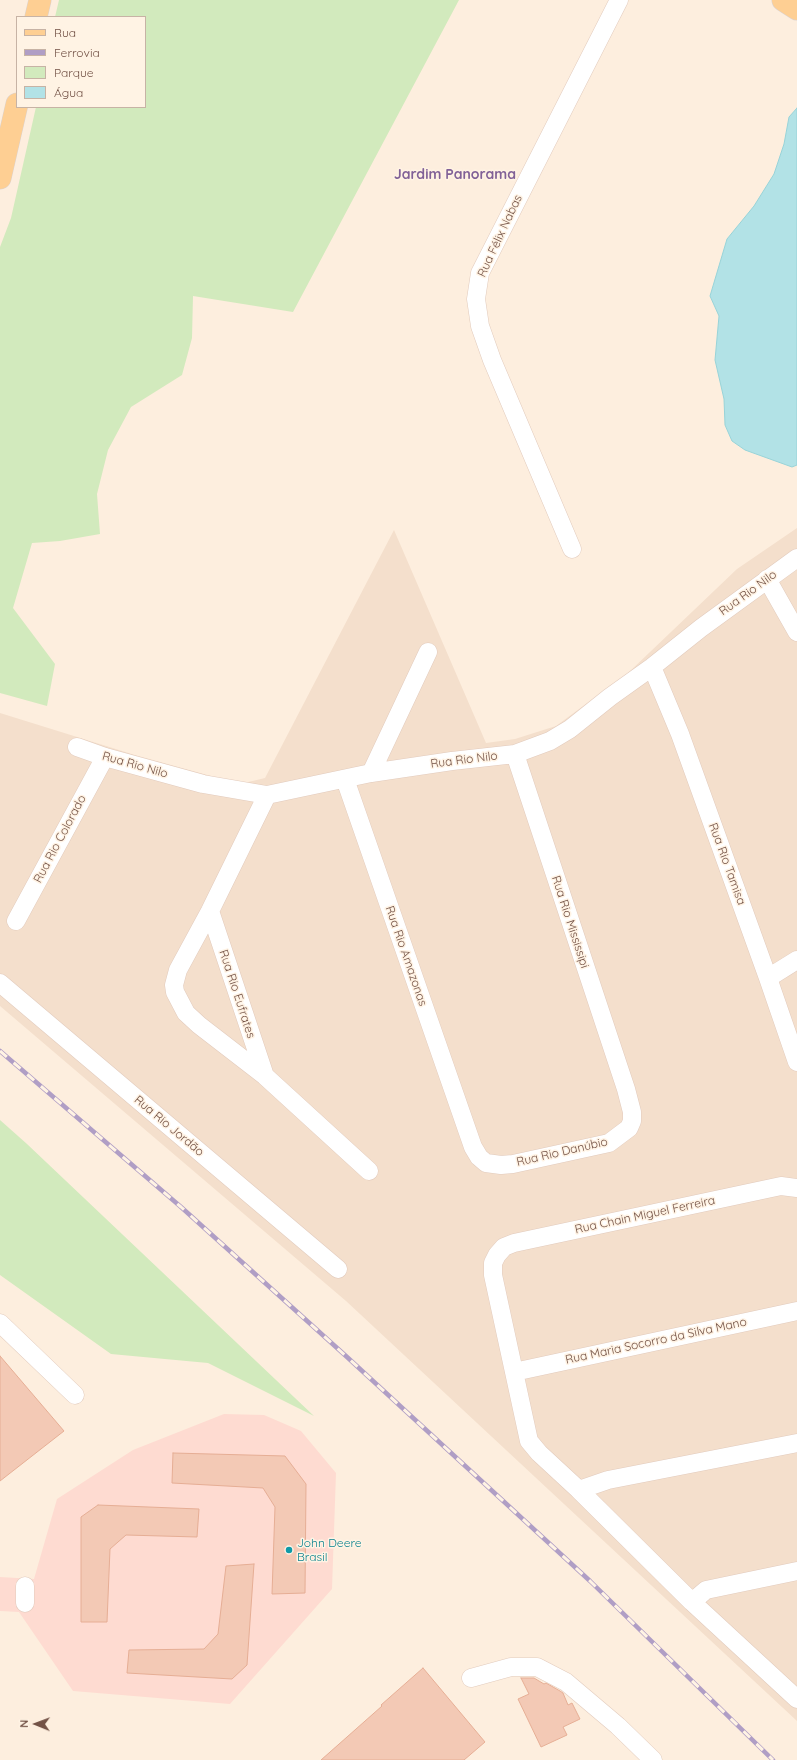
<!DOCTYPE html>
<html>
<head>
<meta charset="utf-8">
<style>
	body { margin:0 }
	#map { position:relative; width:797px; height:1760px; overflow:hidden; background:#fdeede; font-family:Quicksand,sans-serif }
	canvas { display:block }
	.legend { position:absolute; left:16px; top:16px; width:130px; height:92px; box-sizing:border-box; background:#fff3e4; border:1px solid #c7b3a5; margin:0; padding:5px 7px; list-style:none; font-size:12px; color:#735246 }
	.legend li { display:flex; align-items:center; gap:8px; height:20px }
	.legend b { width:20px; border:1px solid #c7b3a5 }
	.north { position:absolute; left:16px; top:1704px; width:40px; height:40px; -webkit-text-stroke:3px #fff3e4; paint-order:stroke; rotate:271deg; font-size:11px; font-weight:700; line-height:16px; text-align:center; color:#735246 }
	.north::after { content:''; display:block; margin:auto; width:14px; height:18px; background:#735246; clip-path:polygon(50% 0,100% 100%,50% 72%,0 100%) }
</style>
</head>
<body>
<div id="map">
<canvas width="797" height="1760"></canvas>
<ul class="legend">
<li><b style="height:5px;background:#fecf93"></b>Rua</li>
<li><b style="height:5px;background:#b09ec5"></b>Ferrovia</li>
<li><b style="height:11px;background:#d2eabd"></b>Parque</li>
<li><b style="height:11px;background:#b2e2e6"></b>Água</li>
</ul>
<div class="north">N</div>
</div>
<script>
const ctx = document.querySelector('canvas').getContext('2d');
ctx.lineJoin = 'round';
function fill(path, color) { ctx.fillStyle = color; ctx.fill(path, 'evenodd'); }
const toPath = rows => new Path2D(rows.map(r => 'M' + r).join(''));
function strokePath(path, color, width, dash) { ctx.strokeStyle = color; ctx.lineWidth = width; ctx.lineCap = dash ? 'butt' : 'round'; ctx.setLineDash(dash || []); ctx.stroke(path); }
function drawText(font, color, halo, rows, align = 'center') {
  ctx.font = font + ' Quicksand,sans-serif'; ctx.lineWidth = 3; ctx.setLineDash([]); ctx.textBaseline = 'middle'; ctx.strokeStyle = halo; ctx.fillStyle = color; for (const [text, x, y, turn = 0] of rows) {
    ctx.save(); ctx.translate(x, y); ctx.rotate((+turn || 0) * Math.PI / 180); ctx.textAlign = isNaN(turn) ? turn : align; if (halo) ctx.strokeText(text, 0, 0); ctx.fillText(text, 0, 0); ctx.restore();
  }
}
fill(toPath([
	[797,528,797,1721,346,1301,0,1006,0,713,135,755,240,784,265,778,394,530,486,743,515,739,556,726,628,673,737,569]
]), '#f4dfcc');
fill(toPath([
	[224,1414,264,1415,301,1431,336,1473,332,1589,230,1704,73,1691,19,1612,0,1611,0,1577,34,1579,57,1499,133,1450]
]), '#fedbd1');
fill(toPath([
	[59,0,459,0,293,312,193,296,192,338,182,375,131,407,108,450,97,494,100,534,60,541,32,543,13,608,55,664,47,706,0,693,0,247,11,218,36,107,145,107,145,17,55,17],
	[0,1120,27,1144,314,1416,208,1363,111,1354,0,1275]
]), '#d2eabd');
const water = toPath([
	[797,108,797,465,792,467,745,450,732,441,725,425,724,399,715,360,719,316,710,296,727,239,754,206,774,174,784,144,789,117,797,108]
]);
fill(water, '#b2e2e6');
strokePath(water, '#98d3d8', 1);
const building = toPath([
	[0,1356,64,1431,0,1481,0,1356],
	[173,1453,285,1456,306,1484,305,1593,272,1594,275,1507,263,1488,172,1483,173,1453],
	[98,1505,199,1509,197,1537,126,1535,110,1549,107,1622,81,1622,81,1517,98,1505],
	[254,1564,247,1665,232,1679,127,1673,129,1650,204,1649,218,1634,226,1566,254,1564],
	[423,1668,485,1742,464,1760,321,1760,382,1706,381,1705,423,1668],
	[521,1678,534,1678,544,1684,546,1683,560,1691,563,1693,568,1705,572,1703,580,1719,563,1727,567,1735,541,1747,518,1699,529,1694,521,1678]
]);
fill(building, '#f3c9b5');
strokePath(building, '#e6ae95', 1);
const minor = toPath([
	[572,549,492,360,480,326,476,299,480,273,619,0],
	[767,579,797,632],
	[652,667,680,734,768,978,797,1062],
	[77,747,105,757,203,784,267,795,371,773,452,761,515,754,550,741,570,729,610,697,652,667,701,628,797,558],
	[371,773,428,652],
	[345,779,473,1147,479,1157,486,1163,501,1165,513,1164,609,1143,629,1128,632,1121,632,1112,626,1089,515,754],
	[267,795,210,911,178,970,174,985,175,992,186,1013,199,1025,265,1076,369,1171],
	[210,911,265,1076],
	[16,921,105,757],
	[768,978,797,960],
	[0,983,338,1269],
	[797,1188,781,1186,514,1243,504,1247,497,1255,493,1263,493,1275,529,1441,539,1453,579,1490,692,1602,797,1699],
	[0,1323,75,1395],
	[514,1372,797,1311],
	[579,1490,608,1480,797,1443],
	[25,1586,25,1603],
	[692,1602,706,1590,797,1571],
	[471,1678,511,1667,537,1667,566,1682,618,1726,653,1760]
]);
const major = toPath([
	[783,0,797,9],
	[36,17,40,0],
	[0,178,17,104]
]);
strokePath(minor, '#e2cbbd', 19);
strokePath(major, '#dbd2cf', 23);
strokePath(minor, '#fff', 18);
strokePath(major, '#fecf93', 22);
const rail = toPath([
	[0,1051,181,1207,347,1357,590,1581,773,1760]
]);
strokePath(rail, '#b09ec5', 4.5);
strokePath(rail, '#fff3e4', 3, [9]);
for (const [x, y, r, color] of [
	[289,1550,4,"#0f9aa8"]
]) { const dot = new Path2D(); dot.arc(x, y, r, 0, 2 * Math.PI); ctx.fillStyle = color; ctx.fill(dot); strokePath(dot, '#fff3e4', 1.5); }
drawText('12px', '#735246', '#fff3e4', [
	["Rua Félix Nabas",500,236,-65],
	["Rua Rio Nilo",748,593,-36],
	["Rua Rio Nilo",464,760,-7],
	["Rua Rio Nilo",135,765,16],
	["Rua Rio Colorado",60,839,-62],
	["Rua Rio Tamisa",727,864,70],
	["Rua Rio Mississipi",570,922,72],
	["Rua Rio Amazonas",406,956,71],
	["Rua Rio Eufrates",237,994,72],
	["Rua Rio Jordão",169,1126,40],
	["Rua Rio Danúbio",562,1152,-13],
	["Rua Chain Miguel Ferreira",645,1215,-12],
	["Rua Maria Socorro da Silva Mano",656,1341,-12]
]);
drawText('12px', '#0d838f', '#fff3e4', [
	["John Deere",297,1543],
	["Brasil",297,1557]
], 'left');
drawText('bold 14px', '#816197', '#fff3e4', [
	["Jardim Panorama",455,175]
]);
</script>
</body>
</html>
